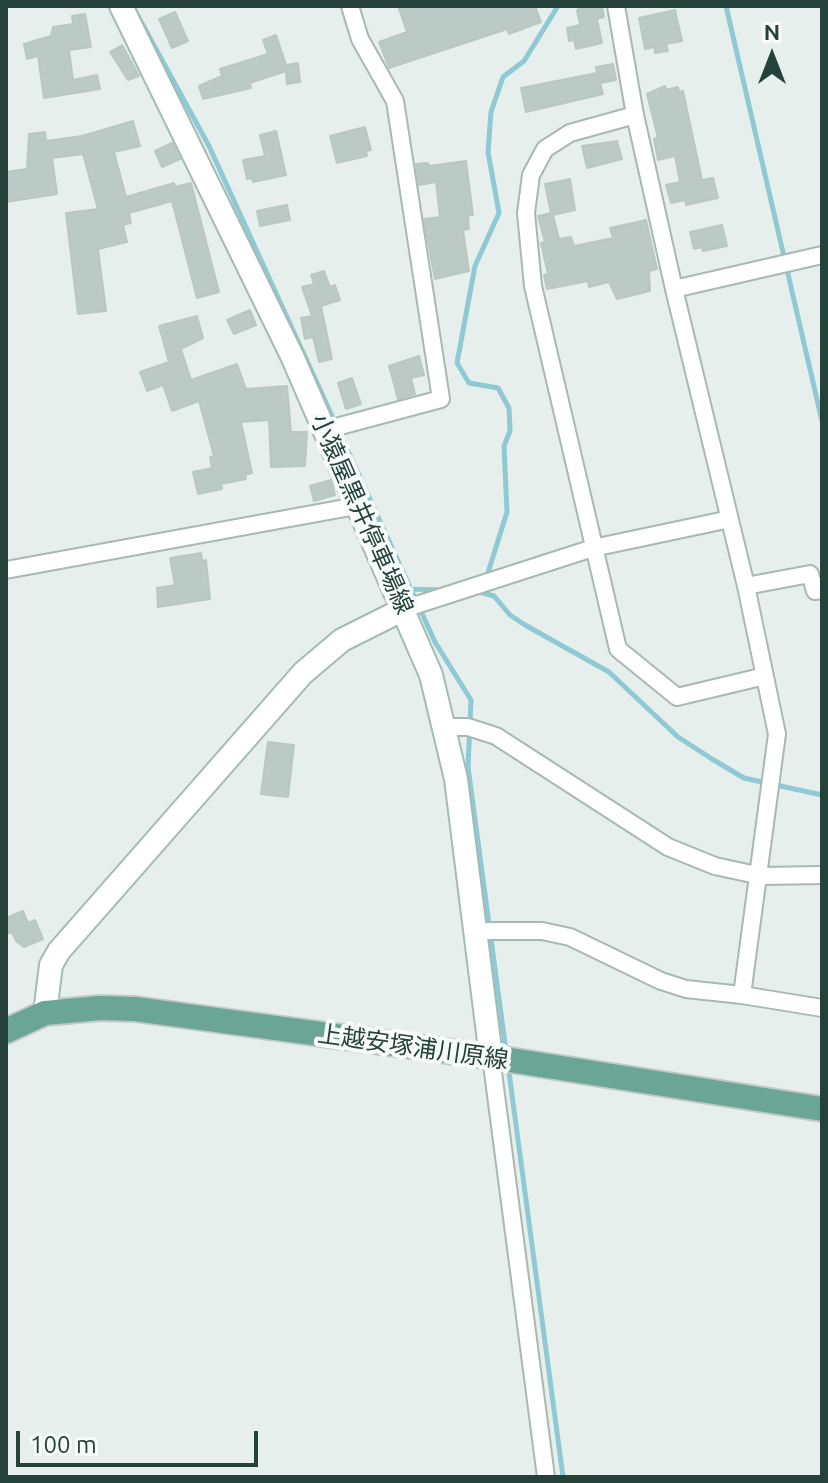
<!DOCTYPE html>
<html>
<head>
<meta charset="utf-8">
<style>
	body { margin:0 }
	#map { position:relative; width:828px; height:1483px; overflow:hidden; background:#e6efeb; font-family:Ubuntu,sans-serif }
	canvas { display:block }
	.frame { position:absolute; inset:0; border:8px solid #24423a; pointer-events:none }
	.north { position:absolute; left:732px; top:16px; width:80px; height:80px; -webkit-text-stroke:6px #f7fbf9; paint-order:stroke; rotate:0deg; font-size:22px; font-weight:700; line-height:32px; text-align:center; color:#24423a }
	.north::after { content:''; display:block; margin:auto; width:28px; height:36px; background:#24423a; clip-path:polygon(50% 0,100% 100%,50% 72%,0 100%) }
	.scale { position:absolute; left:16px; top:1431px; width:242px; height:36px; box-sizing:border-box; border:4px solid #24423a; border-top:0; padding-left:10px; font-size:24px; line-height:28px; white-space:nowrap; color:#24423a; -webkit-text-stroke:6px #f7fbf9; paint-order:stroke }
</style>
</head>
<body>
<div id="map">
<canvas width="828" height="1483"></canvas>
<div class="frame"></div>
<div class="north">N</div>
<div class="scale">100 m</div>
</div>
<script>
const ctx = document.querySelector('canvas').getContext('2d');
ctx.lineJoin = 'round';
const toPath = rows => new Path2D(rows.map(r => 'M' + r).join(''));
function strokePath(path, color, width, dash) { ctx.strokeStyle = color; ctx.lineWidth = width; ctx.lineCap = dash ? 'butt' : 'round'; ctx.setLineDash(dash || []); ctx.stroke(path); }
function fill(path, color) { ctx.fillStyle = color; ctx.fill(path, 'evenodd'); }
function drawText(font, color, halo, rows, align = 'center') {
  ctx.font = font + ' Ubuntu,"Noto Sans JP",sans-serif'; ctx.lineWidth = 8; ctx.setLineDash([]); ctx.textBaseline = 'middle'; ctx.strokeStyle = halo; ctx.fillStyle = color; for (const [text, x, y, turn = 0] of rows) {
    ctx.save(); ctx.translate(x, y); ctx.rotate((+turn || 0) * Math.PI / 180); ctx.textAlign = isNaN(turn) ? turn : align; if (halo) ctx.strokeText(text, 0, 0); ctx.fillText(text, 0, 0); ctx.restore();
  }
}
strokePath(toPath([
	[726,6,822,421],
	[133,7,209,146,435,642,471,700,468,767,506,1051],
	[486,579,507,512,504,446,510,431,509,408,498,388,469,383,457,363,475,266,499,213,488,152,491,112,503,77,524,61,558,6],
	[410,589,441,590],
	[479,592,494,596,510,615,525,625,609,672,678,737,712,759,744,778,822,795],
	[508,1065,563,1477]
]), '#8ec9d4', 5);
const building = toPath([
	[398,6,535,6,541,22,509,34,507,29,389,68,379,42,407,32,398,6],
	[584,6,602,6,604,17,597,19,602,43,576,49,574,40,569,41,567,28,580,25,577,10,584,6],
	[675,10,682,41,666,44,668,51,655,53,654,47,645,49,639,18,675,10],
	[175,12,188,41,172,48,159,19,175,12],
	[85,14,91,47,69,50,73,80,97,75,100,89,44,98,38,56,27,59,24,44,51,36,53,27,73,24,72,16,85,14],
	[276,35,286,65,298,63,300,82,287,84,286,71,250,83,251,88,203,99,199,86,222,76,220,69,268,54,263,40,276,35],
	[122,45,139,76,128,80,110,52,122,45],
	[613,64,616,80,600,83,603,94,526,112,521,88,597,73,596,67,613,64],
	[665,86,666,90,678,87,679,92,683,91,702,180,713,178,718,198,686,205,685,200,671,203,666,185,680,182,675,156,658,160,654,139,658,138,647,94,665,86],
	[133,121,140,146,114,152,126,197,174,183,175,187,191,183,219,292,197,298,172,201,129,213,131,223,123,225,127,242,98,249,106,311,78,314,66,213,98,209,83,154,52,158,57,194,6,202,6,172,27,169,29,134,45,132,46,141,82,136,133,121],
	[365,127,371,150,366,151,367,156,337,163,330,136,365,127],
	[276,131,286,175,253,182,252,178,247,179,243,160,265,156,260,135,276,131],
	[617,141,622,159,587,168,582,146,617,141],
	[172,143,180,159,162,167,155,151,172,143],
	[466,161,473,215,468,215,469,229,463,230,469,271,435,279,424,219,440,217,436,182,419,185,416,164,428,163,428,166,466,161],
	[570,179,575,210,553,215,559,239,571,237,574,246,613,238,610,228,646,220,657,269,649,271,650,291,617,299,609,282,589,287,588,281,547,289,544,275,548,274,541,243,545,242,538,216,551,213,545,184,570,179],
	[287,205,290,220,260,226,257,211,287,205],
	[722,225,727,246,703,251,702,247,694,249,690,232,722,225],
	[324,271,330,287,335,285,340,300,321,306,332,359,319,362,313,337,305,339,301,318,312,316,302,287,314,284,311,275,324,271],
	[250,310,256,325,234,334,227,320,250,310],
	[197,316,203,338,181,349,191,380,237,364,246,389,287,386,291,432,307,432,305,466,271,467,269,420,241,422,252,473,245,475,246,479,221,484,222,489,198,494,193,472,212,468,210,457,214,456,199,401,172,411,163,385,147,391,140,372,169,362,159,326,197,316],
	[419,356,424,375,411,378,415,394,398,399,389,366,419,356],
	[352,378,361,404,346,409,338,383,352,378],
	[331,480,335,495,314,501,310,486,331,480],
	[201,553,202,561,206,560,210,599,158,607,157,588,175,585,170,558,201,553],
	[268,742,294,745,288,797,261,794,268,742],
	[23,911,28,923,35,920,43,939,24,947,16,941,12,932,6,934,6,918,23,911]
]);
fill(building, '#bbcac4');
strokePath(building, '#b8c9c2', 2);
const street = toPath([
	[616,6,635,115,674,289,746,586,777,734,742,995,822,1008],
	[635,115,570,133,545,149,531,175,526,213,533,286,618,649,677,697,765,676],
	[674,289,822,255],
	[325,430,441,399,395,101,360,39,350,6],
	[6,570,356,506],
	[746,586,810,574,815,591,822,590],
	[404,609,593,548,730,519],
	[445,727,468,727,496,736,668,847,715,866,761,876,822,875],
	[477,931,542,931,570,937,661,981,686,989,742,995],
	[491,1057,546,1477]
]);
const secondary = toPath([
	[121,6,292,356,431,675,456,779,491,1057],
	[45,1013,51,965,59,951,303,673,342,640,404,609]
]);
const primary = toPath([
	[6,1031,45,1013,100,1008,135,1009,491,1057,822,1109]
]);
strokePath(street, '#a8b8b2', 20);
strokePath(secondary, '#a4bbb3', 26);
strokePath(primary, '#c2cac8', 28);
strokePath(street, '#fff', 16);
strokePath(secondary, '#fff', 22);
strokePath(primary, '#6aa596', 24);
drawText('24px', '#24423a', '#f7fbf9', [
	["小猿屋黒井停車場線",362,514,66],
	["上越安塚浦川原線",413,1047,8]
]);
</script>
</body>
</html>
